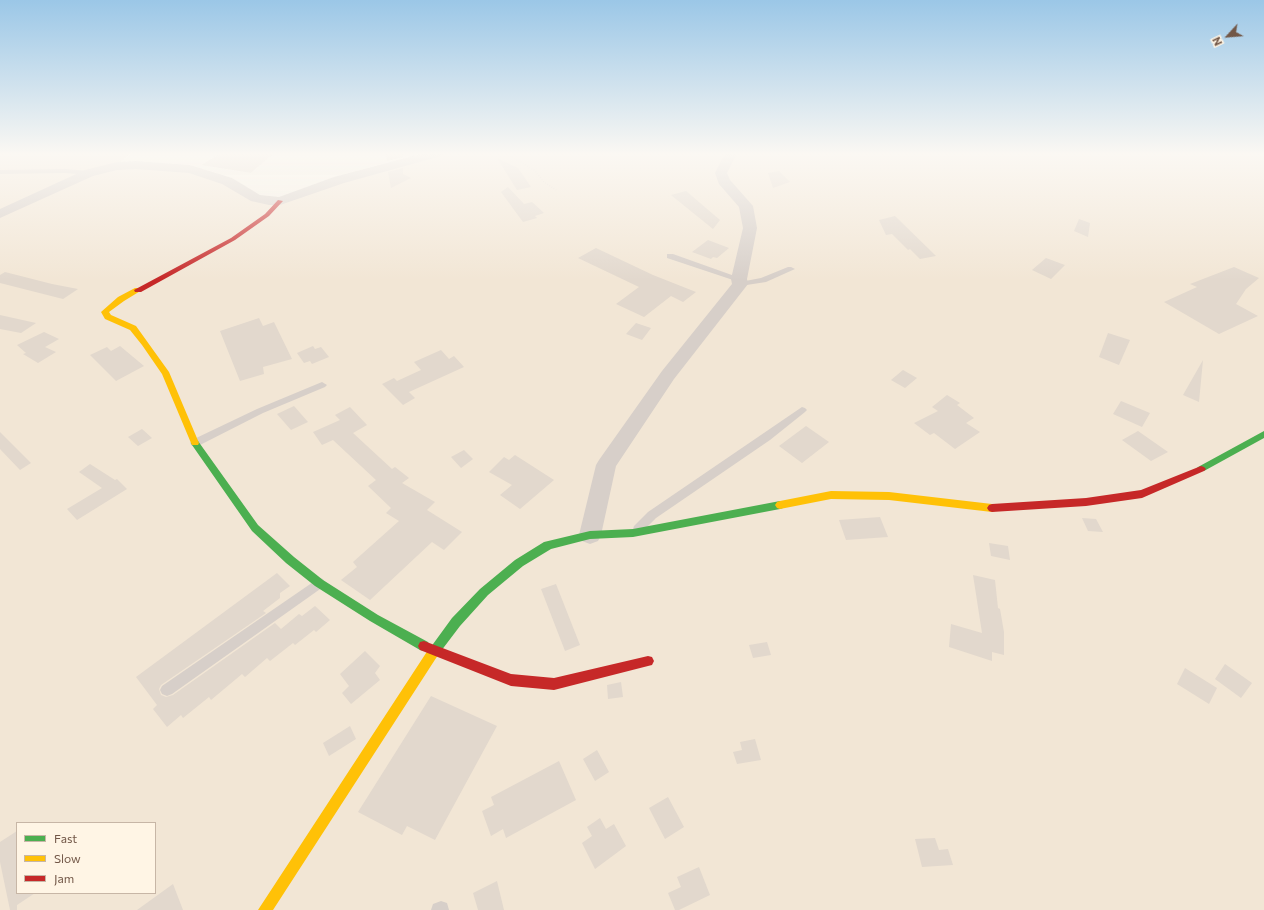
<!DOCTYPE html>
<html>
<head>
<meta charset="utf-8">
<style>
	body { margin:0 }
	#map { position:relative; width:1264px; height:910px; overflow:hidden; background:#f6f0e5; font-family:Commissioner,sans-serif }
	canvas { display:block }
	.legend { position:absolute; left:16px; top:822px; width:140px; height:72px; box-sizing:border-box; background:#fff5e5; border:1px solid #c7b6a6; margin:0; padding:5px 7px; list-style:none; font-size:12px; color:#725747 }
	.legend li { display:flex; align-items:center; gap:8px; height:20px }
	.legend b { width:20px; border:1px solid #c7b6a6 }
	.north { position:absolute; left:1208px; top:16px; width:40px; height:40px; -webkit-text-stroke:3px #fff5e5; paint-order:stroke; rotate:244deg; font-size:11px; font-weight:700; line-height:16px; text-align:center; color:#725747 }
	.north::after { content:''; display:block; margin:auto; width:14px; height:18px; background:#725747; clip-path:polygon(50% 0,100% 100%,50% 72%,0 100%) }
</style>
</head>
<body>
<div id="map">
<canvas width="1264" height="910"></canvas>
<ul class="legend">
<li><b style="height:5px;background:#4caf50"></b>Fast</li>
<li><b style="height:5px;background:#ffc107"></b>Slow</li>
<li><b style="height:5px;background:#c62828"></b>Jam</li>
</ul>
<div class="north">N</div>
</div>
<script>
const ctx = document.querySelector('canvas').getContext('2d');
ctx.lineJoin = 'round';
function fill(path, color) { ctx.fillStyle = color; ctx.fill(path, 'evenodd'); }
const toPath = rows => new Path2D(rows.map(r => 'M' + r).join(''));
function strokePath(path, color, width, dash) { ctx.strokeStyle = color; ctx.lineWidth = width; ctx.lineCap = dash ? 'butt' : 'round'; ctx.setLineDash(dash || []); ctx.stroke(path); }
fill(toPath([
	[0,153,131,153,117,165,193,169,272,200,383,166,434,153,1264,153,1264,910,0,910],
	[17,823,155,823,155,893,17,893]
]), '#f2e6d5');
fill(toPath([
	[221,153,274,153,251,173,201,165],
	[386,153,403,153,403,157,387,161],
	[497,158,518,168,531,187,517,190],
	[403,168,403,174,411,178,391,188,388,172],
	[779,171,790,182,773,188,768,173],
	[508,187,524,204,532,202,544,213,535,216,537,218,523,222,501,192],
	[686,191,720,220,713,229,671,195],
	[895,216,936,256,920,259,910,249,908,250,892,234,886,235,879,220],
	[1079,219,1090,223,1088,237,1074,231],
	[708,240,729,248,717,258,713,257,711,259,692,252],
	[596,248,653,275,696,292,683,302,671,296,644,317,616,304,639,287,578,258],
	[1046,258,1065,265,1051,279,1032,270],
	[1234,267,1259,278,1246,289,1236,304,1258,316,1219,334,1164,302,1197,287,1190,284],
	[5,272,52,284,78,289,63,299,0,283,0,275],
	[0,315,36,323,21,333,0,329],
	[259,318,263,326,274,322,292,359,263,367,264,374,240,381,220,331],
	[636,323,651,328,642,340,626,334],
	[44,332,59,339,45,347,56,352,38,363,23,354,26,353,17,345],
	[1108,333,1130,340,1119,365,1099,357],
	[120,346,144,366,116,381,90,355,107,347,111,351],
	[313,346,315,349,321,347,329,357,312,364,310,361,304,363,297,353],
	[441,350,449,359,454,356,464,367,409,392,415,398,403,405,382,384,394,378,397,381,421,370,414,362],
	[1203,360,1199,402,1183,395],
	[903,370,917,378,905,388,891,380],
	[947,395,960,403,957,405,974,418,966,423,980,432,955,449,934,433,930,435,914,423,938,411,932,407],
	[1121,401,1150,413,1142,427,1113,414],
	[294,406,308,422,291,430,277,414],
	[350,407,367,425,353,433,392,469,395,467,409,478,402,483,435,502,427,510,462,532,444,550,432,542,370,600,341,580,357,567,353,562,399,521,386,513,391,508,368,486,376,480,333,440,322,445,313,432,340,420,335,415],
	[806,426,829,442,802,463,779,446],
	[142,429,152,438,138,446,128,437],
	[1138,431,1168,452,1151,461,1122,440],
	[0,432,31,463,20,470,0,449],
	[464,450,473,459,461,468,451,457],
	[515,455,554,480,520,509,500,495,512,485,489,472,504,457,509,460],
	[90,464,115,480,117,479,127,489,77,520,67,509,102,488,79,472],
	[880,517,888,537,846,540,839,520],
	[1082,518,1096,519,1103,532,1088,531],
	[989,543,1008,546,1010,560,991,556],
	[277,573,290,586,280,593,280,598,263,611,266,613,161,685,159,689,161,695,166,697,173,695,275,623,281,629,299,614,302,616,315,606,330,620,316,632,314,630,295,645,293,643,270,661,267,658,245,677,242,674,211,700,209,697,183,718,181,715,167,727,153,709,157,705,136,677],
	[973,575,995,580,998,608,1000,609,1004,632,1004,655,992,652,992,661,949,647,951,624,982,633],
	[556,584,580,645,565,651,541,589],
	[767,642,771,655,753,658,749,645],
	[365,651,380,666,375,673,380,680,351,704,342,693,349,686,340,674],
	[1225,664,1252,683,1241,698,1215,679],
	[1185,668,1217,688,1209,704,1177,684],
	[621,682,623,697,608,699,607,685],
	[431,696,497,726,435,840,407,826,402,835,358,812],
	[350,726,356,739,329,756,323,743],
	[755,739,761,760,737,764,733,752,742,750,740,742],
	[597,750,609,772,595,781,583,759],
	[559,761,576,800,506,838,503,829,491,836,482,811,494,805,491,797],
	[668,797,684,827,665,839,649,808],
	[600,818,606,829,614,824,626,846,595,869,582,843,592,836,587,827],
	[17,831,17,893,35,893,17,905,17,910,10,910,0,862,0,842],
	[935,838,939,850,948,849,953,865,922,867,915,839],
	[699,867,710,895,679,910,675,910,668,893,681,887,677,877],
	[497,881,504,910,478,910,473,893],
	[173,884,183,910,137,910]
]), '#e2d8cd');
strokePath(toPath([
	[506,153,534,170,544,182,556,190]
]), '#d9d0cb', 1.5, [0.5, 2]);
fill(toPath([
	[65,169,89,171,92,173,89,175,65,173,0,174,0,170,65,169],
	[667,254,673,254,743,279,742,281,736,281,667,258,667,254],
	[788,267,791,267,795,269,766,282,740,286,736,284,740,282,761,278,788,267],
	[322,382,327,385,325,387,263,413,198,446,192,446,190,443,192,440,257,409,322,382],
	[802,407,805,408,807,410,805,412,770,440,656,518,642,532,638,533,634,532,633,529,634,526,648,512,802,407],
	[319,578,323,579,325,583,323,587,172,694,167,696,162,694,160,690,162,686,319,578],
	[441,901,447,903,449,910,431,910,433,904,441,901]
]), '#d7cfc9');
fill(toPath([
	[424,153,443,153,441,156,344,183,280,205,269,205,251,201,222,184,189,173,136,169,117,170,93,176,0,218,0,209,85,170,117,162,136,161,190,165,232,178,260,195,279,197,334,177,424,153],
	[725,153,737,153,727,173,730,180,753,206,757,228,747,279,748,284,674,379,616,466,601,535,598,541,590,544,582,541,579,535,596,465,599,460,662,371,732,284,731,279,743,228,739,207,719,184,715,173,725,153]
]), '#d7cfc9');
fill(toPath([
	[1264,431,1264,438,1204,471,1198,471,1196,469,1198,467,1264,431],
	[195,440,198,441,258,525,294,557,323,580,378,615,428,642,430,646,428,650,424,651,420,650,370,621,315,586,286,563,252,531,192,445,191,443,195,440],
	[780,501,783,502,785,505,783,508,780,509,633,537,590,539,551,549,523,566,488,595,460,626,438,655,434,656,430,655,428,651,452,618,480,589,515,560,544,542,590,531,633,529,780,501]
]), '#4caf50');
fill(toPath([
	[135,288,141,288,142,290,124,301,109,312,111,315,136,326,169,372,199,443,198,445,192,445,191,443,162,374,142,345,130,330,105,319,101,312,118,297,135,288],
	[831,491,889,492,992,504,995,505,997,508,995,511,992,512,889,500,831,499,780,509,777,508,775,505,777,502,780,501,831,491],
	[434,646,438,647,440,651,438,655,273,910,258,910,430,647,434,646]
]), '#ffc107');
fill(toPath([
	[278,200,283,201,269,216,235,240,141,292,135,292,134,290,231,238,265,214,278,200],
	[1201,466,1204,467,1206,469,1204,471,1142,498,1086,506,992,512,989,511,987,508,989,505,992,504,1086,498,1141,490,1201,466],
	[424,641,511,674,554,678,648,656,652,657,654,661,652,665,648,666,554,690,511,686,420,650,418,646,420,642,424,641]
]), '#c62828');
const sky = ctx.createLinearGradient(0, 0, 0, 280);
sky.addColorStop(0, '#9bc7e7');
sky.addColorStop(0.55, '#fbf8f3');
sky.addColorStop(1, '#fbf8f300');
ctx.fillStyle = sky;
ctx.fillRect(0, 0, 1264, 280);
</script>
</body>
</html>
